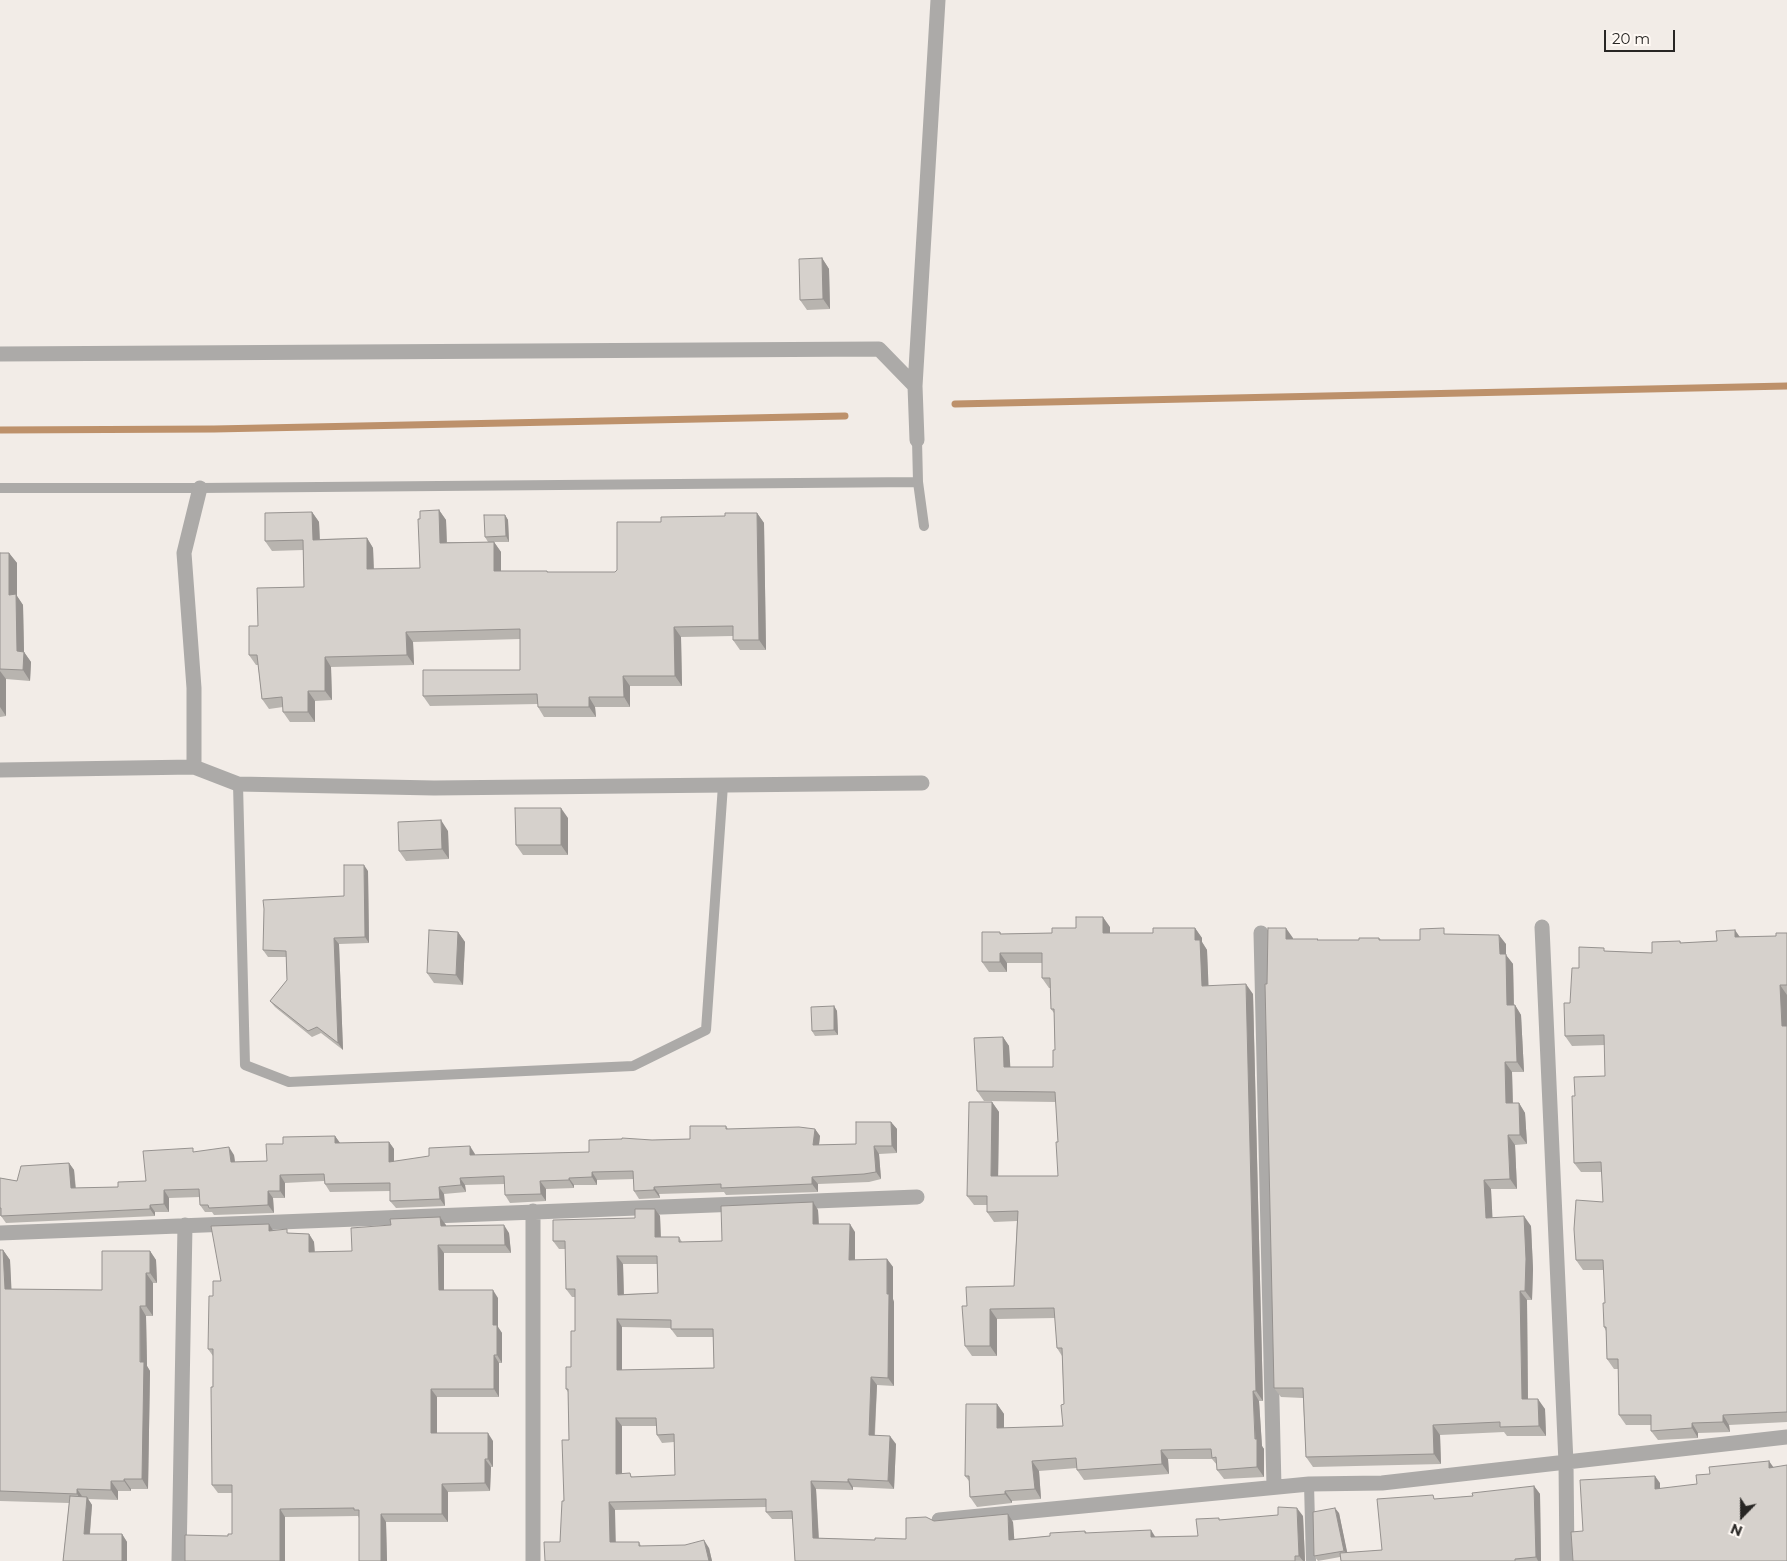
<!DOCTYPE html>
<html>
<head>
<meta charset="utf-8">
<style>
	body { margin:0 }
	#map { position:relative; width:1787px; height:1561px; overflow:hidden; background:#f2ece7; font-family:Montserrat,sans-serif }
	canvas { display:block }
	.north { position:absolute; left:1717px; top:1491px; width:50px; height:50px; -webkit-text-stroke:4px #fff9f4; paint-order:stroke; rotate:202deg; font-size:14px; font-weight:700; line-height:20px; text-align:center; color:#282624 }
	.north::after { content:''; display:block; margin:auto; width:18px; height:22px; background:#282624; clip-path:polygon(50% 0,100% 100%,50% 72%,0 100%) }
	.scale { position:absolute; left:1604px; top:30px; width:71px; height:22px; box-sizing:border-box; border:2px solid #282624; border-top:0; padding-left:6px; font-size:15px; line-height:18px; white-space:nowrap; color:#282624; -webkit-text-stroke:4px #fff9f4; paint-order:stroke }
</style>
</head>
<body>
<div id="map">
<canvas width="1787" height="1561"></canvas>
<div class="north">N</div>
<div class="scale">20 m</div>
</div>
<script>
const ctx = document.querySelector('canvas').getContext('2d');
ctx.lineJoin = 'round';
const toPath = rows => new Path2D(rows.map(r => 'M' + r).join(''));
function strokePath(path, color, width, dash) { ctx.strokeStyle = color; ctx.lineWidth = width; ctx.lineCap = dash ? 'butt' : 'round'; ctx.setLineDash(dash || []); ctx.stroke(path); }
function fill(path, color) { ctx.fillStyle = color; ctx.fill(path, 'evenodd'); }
strokePath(toPath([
	[955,404,1787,386],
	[0,430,214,429,845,416]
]), '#bd916b', 7);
strokePath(toPath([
	[917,440,918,482,924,526],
	[0,488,200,488,918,482],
	[238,784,245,1065,289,1082,633,1066,706,1030,723,785],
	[1309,1484,1311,1561]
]), '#acaaa8', 10);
strokePath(toPath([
	[0,354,879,349,915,386,917,440],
	[915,386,938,0],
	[194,767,194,688,184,553,200,488],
	[0,770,194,767,238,784,434,788,922,783],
	[1542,927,1566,1463,1567,1561],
	[1261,933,1274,1487],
	[0,1233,917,1197],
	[939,1520,1309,1484,1382,1483,1787,1437],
	[179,1561,185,1225],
	[533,1561,533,1211]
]), '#acaaa8', 15);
fill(toPath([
	[822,258,829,269,830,309,807,310,800,300],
	[439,510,446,520,447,542,488,542,485,537,505,515,508,520,509,542,494,542,501,552,501,571,547,571,548,572,615,572,661,522,757,513,764,523,766,650,740,650,733,640,733,636,681,637,682,686,630,686,630,707,595,707,596,717,544,717,538,707,538,704,430,706,423,696,520,670,520,639,413,642,414,665,331,667,332,700,315,701,315,722,290,722,283,712,283,707,269,709,262,699,258,665,256,665,249,655,258,626,304,587,303,550,272,551,265,541,312,512,319,522,320,539,367,538,373,548,374,569,420,568,420,519],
	[0,553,9,553,17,563,17,596,23,605,24,652,31,662,30,681,6,679,6,716,0,717],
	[568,818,568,855,523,855,516,845],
	[448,831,449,859,406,861,399,851],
	[368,871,369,943,339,944,343,1050,321,1033,312,1037,275,1007,270,1001,287,980,286,957,268,957,263,950,344,896],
	[1110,927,1110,933,1153,933,1195,928,1202,938,1202,942,1207,950,1208,986,1253,994,1263,1401,1259,1401,1262,1446,1264,1449,1264,1477,1224,1479,1217,1470,1217,1465,1212,1459,1168,1459,1169,1474,1084,1480,1077,1470,1077,1468,1039,1471,1041,1499,1012,1501,1012,1503,977,1507,970,1497,969,1481,965,1476,997,1404,1004,1414,1004,1428,1063,1426,1064,1404,1062,1356,1057,1348,1055,1318,997,1319,997,1356,972,1356,965,1346,967,1306,1014,1286,1017,1221,994,1222,987,1212,987,1205,974,1205,967,1196,992,1102,999,1112,998,1176,1058,1176,1058,1142,1056,1102,984,1101,977,1091,1003,1037,1009,1046,1010,1067,1053,1067,1055,1050,1054,1013,1051,1009,1051,988,1049,988,1042,978,1042,963,1007,963,1007,972,989,972,982,962,1000,932,1001,934,1052,933,1076,928],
	[458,932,465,942,463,985,434,983,427,973],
	[1787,933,1787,1422,1729,1425,1730,1432,1698,1433,1698,1438,1658,1440,1651,1431,1651,1425,1626,1425,1619,1415,1618,1369,1614,1369,1607,1359,1606,1331,1604,1327,1605,1303,1604,1270,1583,1270,1576,1260,1603,1202,1602,1172,1581,1172,1574,1163,1575,1096,1605,1076,1605,1045,1572,1046,1565,1036,1570,1003,1579,968,1606,951,1652,953,1680,941,1681,943,1717,941,1740,937,1776,936],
	[1447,934,1506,944,1506,955,1513,964,1514,1005,1515,1005,1521,1015,1524,1072,1512,1072,1513,1103,1519,1103,1525,1113,1527,1144,1515,1145,1517,1189,1491,1189,1492,1217,1531,1226,1533,1269,1532,1300,1527,1300,1528,1399,1545,1409,1546,1436,1507,1436,1504,1432,1440,1435,1441,1464,1313,1467,1306,1457,1303,1398,1281,1397,1274,1388,1267,984,1293,939,1318,940,1359,940,1379,938,1381,940,1420,940],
	[834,1006,837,1011,838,1035,815,1036,812,1031],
	[891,1122,897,1129,897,1153,879,1154,881,1179,869,1182,818,1184,818,1192,726,1195,724,1192,659,1194,660,1198,639,1199,634,1191,634,1179,597,1180,597,1185,574,1185,574,1188,546,1189,546,1201,510,1203,505,1195,505,1184,465,1185,466,1192,444,1194,445,1206,396,1208,390,1201,390,1191,330,1192,325,1184,324,1181,285,1183,285,1198,273,1198,274,1213,214,1215,212,1212,205,1212,200,1205,200,1197,169,1198,169,1212,155,1212,155,1216,6,1223,1,1216,0,1216,0,1178,17,1181,69,1163,74,1170,76,1188,118,1187,146,1181,196,1152,234,1155,235,1162,267,1161,283,1144,335,1136,340,1143,389,1142,394,1149,394,1162,475,1154,475,1155,589,1152,652,1140,690,1139,726,1126,728,1129,815,1129,820,1136,819,1145,856,1144],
	[655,1209,660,1216,661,1237,679,1237,682,1242,722,1241,818,1210,819,1224,855,1232,855,1260,887,1259,893,1267,893,1299,894,1302,894,1386,877,1385,875,1435,896,1444,894,1489,853,1487,853,1490,816,1489,819,1538,875,1540,906,1539,934,1521,1013,1522,1014,1539,1050,1536,1085,1531,1087,1533,1156,1537,1198,1536,1220,1520,1303,1516,1305,1561,795,1561,793,1519,772,1519,766,1512,766,1507,615,1510,615,1542,639,1542,641,1546,709,1548,712,1561,560,1542,569,1440,568,1392,566,1389,571,1367,575,1331,575,1297,572,1297,566,1289,566,1249,559,1249,553,1241,635,1218],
	[623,1264,657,1264,658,1293,624,1294],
	[622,1327,671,1328,671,1329,677,1337,713,1337,714,1368,622,1370],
	[622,1426,656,1426,657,1435,662,1443,674,1442,675,1475,633,1477,622,1473],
	[440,1217,446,1226,509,1233,511,1253,444,1253,444,1290,498,1298,498,1327,502,1333,502,1363,499,1363,499,1397,437,1397,437,1433,493,1441,493,1467,491,1467,490,1491,448,1492,448,1522,386,1522,387,1561,359,1561,359,1518,358,1516,285,1517,285,1561,185,1561,232,1534,232,1493,218,1493,212,1485,213,1356,208,1349,213,1296,221,1281,273,1230,289,1233,309,1234,314,1242,315,1252,352,1251,391,1225],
	[0,1250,3,1250,10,1260,11,1289,102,1290,150,1251,156,1260,157,1283,153,1283,153,1316,146,1316,147,1366,150,1371,148,1489,131,1489,131,1491,118,1491,118,1500,88,1499,92,1505,90,1534,122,1534,127,1542,127,1561,63,1561,69,1503,0,1501],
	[1534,1486,1540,1494,1541,1561,1341,1561,1340,1557,1318,1561,1314,1556,1339,1513,1347,1553,1382,1550,1436,1499,1473,1496]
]), '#b8b4af');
fill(toPath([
	[822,258,829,269,830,309,823,299],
	[439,510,446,520,447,552,440,543],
	[312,512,319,522,320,549,313,540],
	[757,513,764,523,766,650,759,640],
	[505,515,508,520,509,542,506,536],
	[367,538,373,548,374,579,367,569],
	[494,542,501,552,501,581,494,571],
	[9,553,17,563,17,596,23,605,24,652,31,662,30,681,23,670,17,651,9,595],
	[674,627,681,637,682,686,675,676],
	[406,632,413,642,414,665,407,655],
	[325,657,331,667,332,700,325,691],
	[0,671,6,679,6,716,0,707],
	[623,676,630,686,630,707,624,697],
	[308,691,315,701,315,722,308,712],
	[589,697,595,707,596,717,589,707],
	[561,808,568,818,568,855,561,845],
	[441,820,448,831,449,859,442,849],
	[364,865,368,871,369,943,365,937],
	[1103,917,1110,927,1110,943,1103,933],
	[1195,928,1202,938,1202,942,1207,950,1209,996,1202,986,1195,940],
	[1286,928,1293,938,1293,948,1286,939],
	[1735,930,1742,940,1735,937],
	[458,932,465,942,463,985,456,975],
	[1499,935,1506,944,1506,955,1513,964,1514,1015,1507,1005,1500,954],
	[334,938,339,944,343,1050,338,1043],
	[1000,953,1007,963,1007,972,1000,962],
	[1246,984,1253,994,1263,1401,1256,1391],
	[1780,985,1787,995,1787,1033,1782,1026],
	[1515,1005,1521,1015,1524,1072,1517,1062],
	[834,1006,837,1011,838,1035,834,1030],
	[1003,1037,1009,1046,1011,1077,1004,1067],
	[1505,1062,1512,1072,1513,1113,1506,1103],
	[992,1102,999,1112,998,1185,991,1176],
	[1519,1103,1525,1113,1527,1144,1520,1135],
	[891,1122,897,1129,897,1153,892,1146],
	[815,1129,820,1136,818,1152,813,1145],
	[1508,1135,1515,1145,1517,1189,1510,1179],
	[335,1136,340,1143,335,1143],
	[389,1142,394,1149,394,1170,389,1162],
	[470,1146,475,1154,475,1163,470,1155],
	[874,1146,879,1154,881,1179,876,1172],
	[229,1147,234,1155,236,1170,231,1162],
	[69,1163,74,1170,76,1196,71,1188],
	[592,1172,597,1180,597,1185,592,1177],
	[280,1175,285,1183,285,1198,280,1191],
	[812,1177,818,1184,818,1192,812,1184],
	[460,1178,465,1185,466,1192,461,1185],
	[569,1178,574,1185,574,1188,569,1180],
	[1484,1180,1491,1189,1493,1227,1486,1218],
	[540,1181,546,1189,546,1201,541,1194],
	[439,1187,444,1194,445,1206,440,1199],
	[654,1187,659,1194,660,1198,654,1190],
	[164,1190,169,1198,169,1212,164,1204],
	[268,1191,273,1198,274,1213,268,1205],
	[813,1202,818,1210,819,1232,813,1224],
	[150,1205,155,1212,155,1216,150,1209],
	[655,1209,660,1216,661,1245,655,1237],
	[1524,1216,1531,1226,1533,1269,1532,1300,1525,1291],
	[440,1217,446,1225,446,1234,441,1226],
	[269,1224,274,1232,269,1231],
	[850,1224,855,1232,855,1268,849,1260],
	[504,1225,509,1233,511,1253,505,1245],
	[309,1234,314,1242,315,1260,309,1252],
	[438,1245,444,1253,444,1298,439,1290],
	[3,1250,10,1260,12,1299,5,1289],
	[150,1251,156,1260,157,1283,150,1273],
	[617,1256,623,1264,624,1303,618,1295],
	[887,1259,893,1267,893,1299,894,1302,894,1386,888,1378],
	[146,1273,153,1283,153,1316,146,1306],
	[493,1290,498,1298,498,1327,502,1333,502,1363,497,1355,493,1325],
	[1520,1291,1527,1300,1528,1409,1522,1399],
	[140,1306,146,1316,147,1366,150,1371,148,1489,142,1479],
	[990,1309,997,1319,997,1356,990,1346],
	[617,1319,622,1327,622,1378,617,1370],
	[494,1355,499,1363,499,1397,494,1389],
	[871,1377,877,1385,874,1443,869,1435],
	[431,1389,437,1397,437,1441,431,1433],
	[1253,1391,1259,1401,1262,1446,1264,1449,1264,1477,1257,1467],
	[1538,1399,1545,1409,1546,1436,1539,1426],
	[997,1404,1004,1414,1004,1438,997,1428],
	[1723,1415,1729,1425,1730,1432,1723,1422],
	[616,1418,622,1426,622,1481,616,1474],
	[1692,1423,1698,1433,1698,1438,1692,1428],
	[1433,1425,1440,1435,1441,1464,1434,1454],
	[488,1433,493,1441,493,1467,488,1459],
	[890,1436,896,1444,894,1489,888,1481],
	[1161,1450,1168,1459,1169,1474,1162,1464],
	[485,1459,491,1467,490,1491,485,1483],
	[1032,1461,1039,1471,1041,1499,1035,1489],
	[1769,1461,1774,1468,1769,1468],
	[1655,1476,1660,1483,1660,1496,1655,1489],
	[124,1479,131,1489,131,1491,124,1481],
	[848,1479,853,1487,853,1490,848,1482],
	[111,1481,118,1491,118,1500,111,1490],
	[811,1481,816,1489,819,1546,813,1538],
	[442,1484,448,1492,448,1522,442,1514],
	[1534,1486,1540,1494,1541,1561,1538,1561,1536,1557],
	[77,1489,84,1499,84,1504,77,1494],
	[1005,1491,1012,1501,1012,1503,1005,1494],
	[87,1497,92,1505,89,1542,84,1534],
	[609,1502,615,1510,616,1550,610,1542],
	[1297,1508,1303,1516,1305,1561,1303,1561,1299,1556],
	[1335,1508,1339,1513,1348,1556,1344,1551],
	[280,1509,285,1517,285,1561,280,1561],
	[381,1514,386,1522,387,1561,381,1561],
	[1008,1514,1013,1522,1015,1548,1009,1540],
	[1151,1530,1156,1538,1151,1537],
	[122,1534,127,1542,127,1561,122,1561],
	[704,1540,709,1548,712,1561,709,1561]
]), '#96928f');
const building = toPath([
	[822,258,823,299,800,300,799,259,822,258],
	[439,510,440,543,494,542,494,571,547,571,547,572,615,572,617,570,617,522,661,522,661,517,725,516,725,513,757,513,759,640,733,640,733,626,674,627,675,676,623,676,624,697,589,697,589,707,538,707,537,694,423,696,423,670,520,670,520,629,406,632,407,655,325,657,325,691,308,691,308,712,283,712,282,697,262,699,257,655,249,655,249,626,258,626,257,588,304,587,303,540,265,541,265,513,312,512,313,540,367,538,367,569,420,568,418,519,420,519,420,511,439,510],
	[484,515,505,515,506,536,485,537,484,515],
	[0,553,9,553,9,595,16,594,17,651,24,652,23,670,0,669,0,553],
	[515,808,561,808,561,845,516,845,515,808],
	[441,820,442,849,399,851,398,822,441,820],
	[344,865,364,865,365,937,334,938,338,1043,317,1027,308,1031,270,1001,287,980,286,951,263,950,264,909,263,900,344,896,344,865],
	[1076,917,1103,917,1103,933,1153,933,1153,928,1195,928,1195,940,1200,940,1202,986,1246,984,1256,1391,1253,1391,1255,1439,1257,1439,1257,1467,1217,1470,1216,1457,1212,1458,1211,1449,1161,1450,1162,1464,1077,1470,1076,1458,1032,1461,1035,1489,1005,1491,1005,1494,970,1497,969,1476,965,1476,966,1404,997,1404,997,1428,1063,1426,1061,1405,1064,1404,1062,1348,1057,1348,1054,1308,990,1309,990,1346,965,1346,962,1306,967,1306,966,1287,1014,1286,1018,1211,987,1212,987,1196,967,1196,969,1102,992,1102,991,1176,1058,1176,1056,1142,1058,1142,1055,1092,977,1091,974,1038,1003,1037,1004,1067,1053,1067,1053,1050,1055,1050,1054,1009,1051,1009,1050,978,1042,978,1042,953,1000,953,1000,962,982,962,982,932,1000,932,1000,934,1052,933,1052,928,1076,928,1076,917],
	[1268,928,1286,928,1286,939,1318,939,1317,940,1359,940,1359,938,1379,938,1379,940,1420,940,1420,929,1444,928,1444,934,1499,935,1500,954,1506,954,1507,1005,1515,1005,1517,1062,1505,1062,1506,1103,1519,1103,1520,1135,1508,1135,1510,1179,1484,1180,1486,1218,1524,1216,1526,1259,1525,1291,1520,1291,1522,1399,1538,1399,1539,1426,1500,1427,1500,1422,1433,1425,1434,1454,1306,1457,1303,1388,1274,1388,1265,984,1267,984,1268,928],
	[429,930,458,932,456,975,427,973,429,930],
	[1735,930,1735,937,1776,936,1776,933,1787,933,1787,985,1780,985,1782,1026,1787,1026,1787,1412,1723,1415,1723,1422,1692,1423,1692,1428,1651,1431,1651,1415,1619,1415,1618,1359,1607,1359,1606,1327,1604,1327,1603,1303,1605,1303,1603,1260,1576,1260,1574,1229,1576,1200,1603,1202,1601,1162,1574,1163,1572,1096,1575,1096,1574,1077,1605,1076,1604,1035,1565,1036,1564,1003,1570,1003,1572,968,1579,968,1579,947,1604,948,1604,951,1652,953,1652,942,1680,941,1680,943,1717,941,1716,931,1735,930],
	[834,1006,834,1030,812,1031,811,1007,834,1006],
	[856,1122,891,1122,892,1146,874,1146,876,1172,864,1174,812,1177,812,1184,721,1188,721,1184,654,1187,654,1190,634,1191,633,1171,592,1172,592,1177,569,1178,569,1180,540,1181,541,1194,505,1195,504,1176,460,1178,461,1185,439,1187,440,1199,390,1201,390,1183,325,1184,324,1174,280,1175,280,1191,268,1191,268,1205,209,1208,208,1205,200,1205,199,1189,164,1190,164,1204,150,1205,150,1209,1,1216,1,1208,0,1208,0,1178,17,1181,21,1166,69,1163,71,1188,118,1187,118,1182,146,1181,143,1151,193,1148,193,1152,229,1147,231,1162,267,1161,266,1144,283,1144,283,1137,335,1136,335,1143,389,1142,389,1162,429,1156,429,1148,470,1146,470,1155,589,1152,589,1140,622,1139,622,1138,652,1140,690,1139,690,1126,726,1126,726,1129,799,1127,815,1129,813,1145,856,1144,856,1122],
	[813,1202,813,1224,850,1224,849,1260,887,1259,887,1294,889,1294,888,1378,871,1377,869,1435,890,1436,888,1481,848,1479,848,1482,811,1481,813,1538,875,1540,875,1538,906,1539,906,1518,926,1517,934,1521,1008,1514,1009,1540,1050,1536,1050,1533,1085,1531,1085,1533,1151,1530,1151,1537,1198,1536,1196,1519,1219,1518,1219,1520,1278,1515,1278,1507,1297,1508,1299,1556,1295,1556,1295,1561,795,1561,792,1511,766,1512,766,1499,609,1502,610,1542,639,1542,639,1546,685,1545,704,1540,709,1561,545,1561,544,1542,560,1542,562,1501,564,1501,562,1440,569,1440,568,1389,566,1389,566,1367,571,1367,571,1331,575,1331,575,1289,566,1289,565,1241,553,1241,553,1220,635,1218,635,1209,655,1209,655,1237,679,1237,679,1242,722,1241,721,1206,813,1202],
	[617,1256,657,1256,658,1293,618,1295,617,1256],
	[617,1319,671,1320,671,1329,713,1329,714,1368,617,1370,617,1319],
	[616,1418,656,1418,657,1435,674,1434,675,1475,631,1477,630,1473,616,1474,616,1418],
	[440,1217,441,1226,504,1225,505,1245,438,1245,439,1290,493,1290,493,1325,497,1325,497,1355,494,1355,494,1389,431,1389,431,1433,488,1433,488,1459,485,1459,485,1483,442,1484,442,1514,381,1514,381,1561,359,1561,359,1510,354,1510,354,1508,280,1509,280,1561,185,1561,185,1535,228,1536,228,1534,232,1534,232,1485,212,1485,211,1387,213,1387,213,1349,208,1349,209,1296,213,1296,213,1281,221,1281,211,1226,269,1224,269,1231,287,1229,287,1233,309,1234,309,1252,352,1251,351,1228,391,1225,390,1219,440,1217],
	[0,1250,3,1250,5,1289,102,1290,102,1251,150,1251,150,1273,146,1273,146,1306,140,1306,140,1362,144,1362,142,1479,124,1479,124,1481,111,1481,111,1490,77,1489,77,1494,0,1491,0,1250],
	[1769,1461,1769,1468,1787,1465,1787,1561,1573,1561,1571,1532,1583,1531,1580,1480,1655,1476,1655,1489,1697,1484,1696,1475,1710,1474,1709,1467,1769,1461],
	[1534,1486,1536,1557,1515,1559,1515,1561,1341,1561,1340,1553,1382,1550,1377,1499,1433,1495,1434,1499,1473,1496,1472,1493,1534,1486],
	[70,1496,87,1497,84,1534,122,1534,122,1561,63,1561,70,1496],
	[1335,1508,1344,1551,1314,1556,1313,1512,1335,1508]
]);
fill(building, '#d6d1cc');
strokePath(building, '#96928f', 1);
</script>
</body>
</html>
